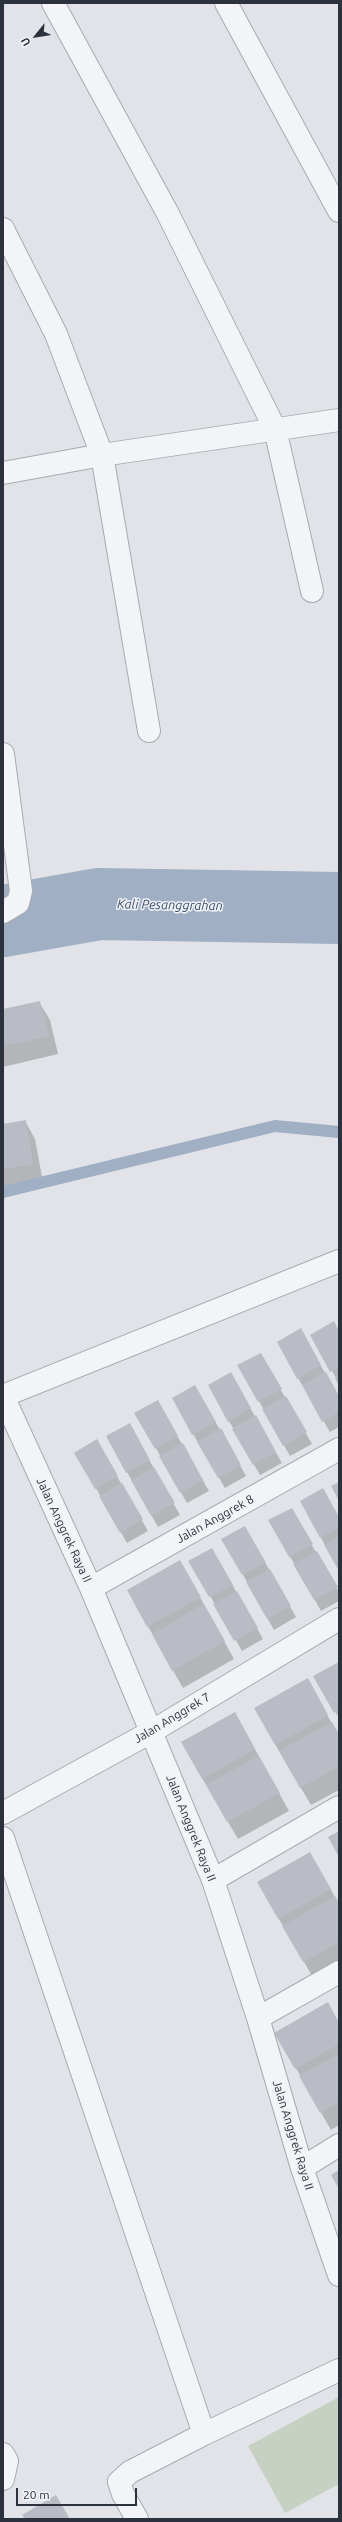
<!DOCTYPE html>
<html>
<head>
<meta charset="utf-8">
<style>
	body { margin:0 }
	#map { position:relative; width:342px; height:2522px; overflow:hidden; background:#e1e3e8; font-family:Ubuntu,sans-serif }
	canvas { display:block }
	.frame { position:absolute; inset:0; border:4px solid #2b313d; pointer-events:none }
	.north { position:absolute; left:16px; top:16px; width:40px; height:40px; -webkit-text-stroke:3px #f0f2f5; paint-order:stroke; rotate:240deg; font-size:11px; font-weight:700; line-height:16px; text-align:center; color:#2b313d }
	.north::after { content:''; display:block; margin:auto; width:14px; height:18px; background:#2b313d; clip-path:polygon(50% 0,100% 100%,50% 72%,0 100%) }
	.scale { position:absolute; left:16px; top:2488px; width:121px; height:18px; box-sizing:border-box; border:2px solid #2b313d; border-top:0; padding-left:5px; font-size:12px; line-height:14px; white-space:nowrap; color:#2b313d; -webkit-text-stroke:3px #f0f2f5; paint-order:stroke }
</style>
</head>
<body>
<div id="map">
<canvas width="342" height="2522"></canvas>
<div class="frame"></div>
<div class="north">U</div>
<div class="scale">20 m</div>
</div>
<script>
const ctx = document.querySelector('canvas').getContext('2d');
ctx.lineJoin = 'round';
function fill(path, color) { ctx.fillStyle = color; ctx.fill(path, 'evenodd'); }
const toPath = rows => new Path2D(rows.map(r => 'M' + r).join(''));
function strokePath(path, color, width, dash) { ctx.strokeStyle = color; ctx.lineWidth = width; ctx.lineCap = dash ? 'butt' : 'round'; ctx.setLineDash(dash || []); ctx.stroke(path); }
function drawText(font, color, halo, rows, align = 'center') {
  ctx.font = font + ' Ubuntu,sans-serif'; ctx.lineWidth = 3; ctx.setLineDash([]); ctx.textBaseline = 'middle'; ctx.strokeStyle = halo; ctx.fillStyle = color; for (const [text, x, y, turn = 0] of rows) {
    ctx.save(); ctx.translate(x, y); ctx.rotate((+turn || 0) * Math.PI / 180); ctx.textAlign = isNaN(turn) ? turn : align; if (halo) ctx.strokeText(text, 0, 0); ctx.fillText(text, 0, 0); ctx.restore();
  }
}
fill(toPath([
	[339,2397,339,2484,285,2513,248,2446]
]), '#c6d1c3');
fill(toPath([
	[39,1002,50,1020,58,1054,3,1067,3,1010],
	[25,1121,35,1139,43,1182,3,1189,3,1125],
	[300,1330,339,1397,339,1427,330,1432,298,1378],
	[339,1333,339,1383,311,1335],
	[260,1354,312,1444,290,1456,239,1366],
	[230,1373,282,1463,260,1475,229,1421],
	[195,1386,246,1476,225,1488,193,1434],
	[157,1401,209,1491,187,1503,136,1413],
	[129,1424,180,1515,158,1527,127,1472],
	[97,1441,148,1531,127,1543,76,1453],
	[301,1502,339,1519,339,1569,321,1538],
	[291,1509,339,1592,339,1601,321,1611,270,1521],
	[245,1527,296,1617,274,1630,223,1539],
	[212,1549,263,1639,242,1651,190,1561],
	[190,1579,234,1659,183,1688,128,1591],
	[339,1663,339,1718,315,1676],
	[317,1697,339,1736,339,1790,311,1805,275,1744],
	[245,1731,289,1811,238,1839,202,1778],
	[310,1854,339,1904,339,1965,314,1979,258,1883],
	[339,2024,339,2125,331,2130,276,2033]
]), '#0003');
strokePath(toPath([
	[3,1192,275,1126,339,1132]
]), '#a0afc4', 12);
strokePath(toPath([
	[3,921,99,904,339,908]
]), '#a0afc4', 72);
fill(toPath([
	[40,1001,49,1036,3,1046,3,1009],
	[26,1120,33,1164,3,1169,3,1124],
	[334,1321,339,1331,339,1367,330,1372,310,1335],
	[301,1328,321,1365,297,1379,277,1342],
	[261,1353,282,1389,258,1402,237,1365],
	[231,1372,251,1408,228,1422,208,1385],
	[326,1372,339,1396,339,1412,322,1422,302,1385],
	[339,1376,339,1386,335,1378],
	[195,1385,216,1422,192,1435,172,1398],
	[286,1396,307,1432,283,1446,262,1409],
	[158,1400,178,1436,155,1449,134,1413],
	[256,1415,276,1452,253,1465,232,1429],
	[130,1423,150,1460,126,1473,106,1436],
	[221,1428,241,1465,218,1478,197,1442],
	[97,1439,118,1476,95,1489,74,1453],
	[183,1443,203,1480,180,1493,159,1456],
	[154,1467,175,1503,151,1516,131,1480],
	[339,1482,339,1501,331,1486],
	[122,1483,143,1519,120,1533,99,1496],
	[323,1488,339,1517,339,1527,320,1538,300,1501],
	[292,1508,313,1544,289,1557,268,1520],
	[245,1526,266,1563,242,1575,221,1539],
	[339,1536,339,1571,324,1545],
	[212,1548,233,1585,209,1597,188,1561],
	[317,1551,338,1587,314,1600,293,1564],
	[180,1560,201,1597,147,1627,127,1590],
	[270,1569,291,1606,267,1619,246,1582],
	[237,1591,258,1628,234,1641,213,1604],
	[204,1604,225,1641,172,1671,152,1634],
	[339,1662,339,1710,334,1713,313,1676],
	[308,1678,328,1715,275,1745,254,1708],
	[235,1712,255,1749,202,1779,181,1742],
	[332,1722,339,1734,339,1766,300,1788,279,1751],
	[259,1756,280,1793,227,1822,206,1785],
	[339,1831,339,1857,328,1837],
	[310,1852,331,1889,278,1919,257,1882],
	[335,1896,339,1903,339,1942,303,1962,282,1926],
	[328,2002,339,2023,339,2044,295,2069,274,2033],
	[339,2054,339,2102,320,2113,299,2076],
	[339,2170,339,2189,331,2175],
	[56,2495,70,2519,25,2519,22,2515]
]), '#b9bcc4');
const minor = toPath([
	[53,3,167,212,275,429,312,591],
	[226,3,339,211],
	[3,229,56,334,102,455,149,731],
	[3,473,102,455,339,420],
	[3,754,21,891,18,903,3,912],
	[3,1396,91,1588,213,1880,258,2018,302,2168,339,2275],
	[3,1396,339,1261],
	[91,1588,339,1449],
	[3,1813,151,1732,339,1619],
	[3,1838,204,2434,130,2472,119,2482,123,2494,137,2519],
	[213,1880,339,1807],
	[258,2018,339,1972],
	[302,2168,339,2145],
	[204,2434,339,2370],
	[3,2454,7,2461,3,2479]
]);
strokePath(minor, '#a7aab1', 24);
strokePath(minor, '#f3f4f7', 22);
drawText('12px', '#2b313d', '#f0f2f5', [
	["Jalan Anggrek 8",215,1519,-29],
	["Jalan Anggrek Raya II",64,1530,65],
	["Jalan Anggrek 7",172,1718,-31],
	["Jalan Anggrek Raya II",191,1828,68],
	["Jalan Anggrek Raya II",293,2135,73]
]);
drawText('italic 13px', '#3a4e6d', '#f0f2f5', [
	["Kali Pesanggrahan",170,905,1]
]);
</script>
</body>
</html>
